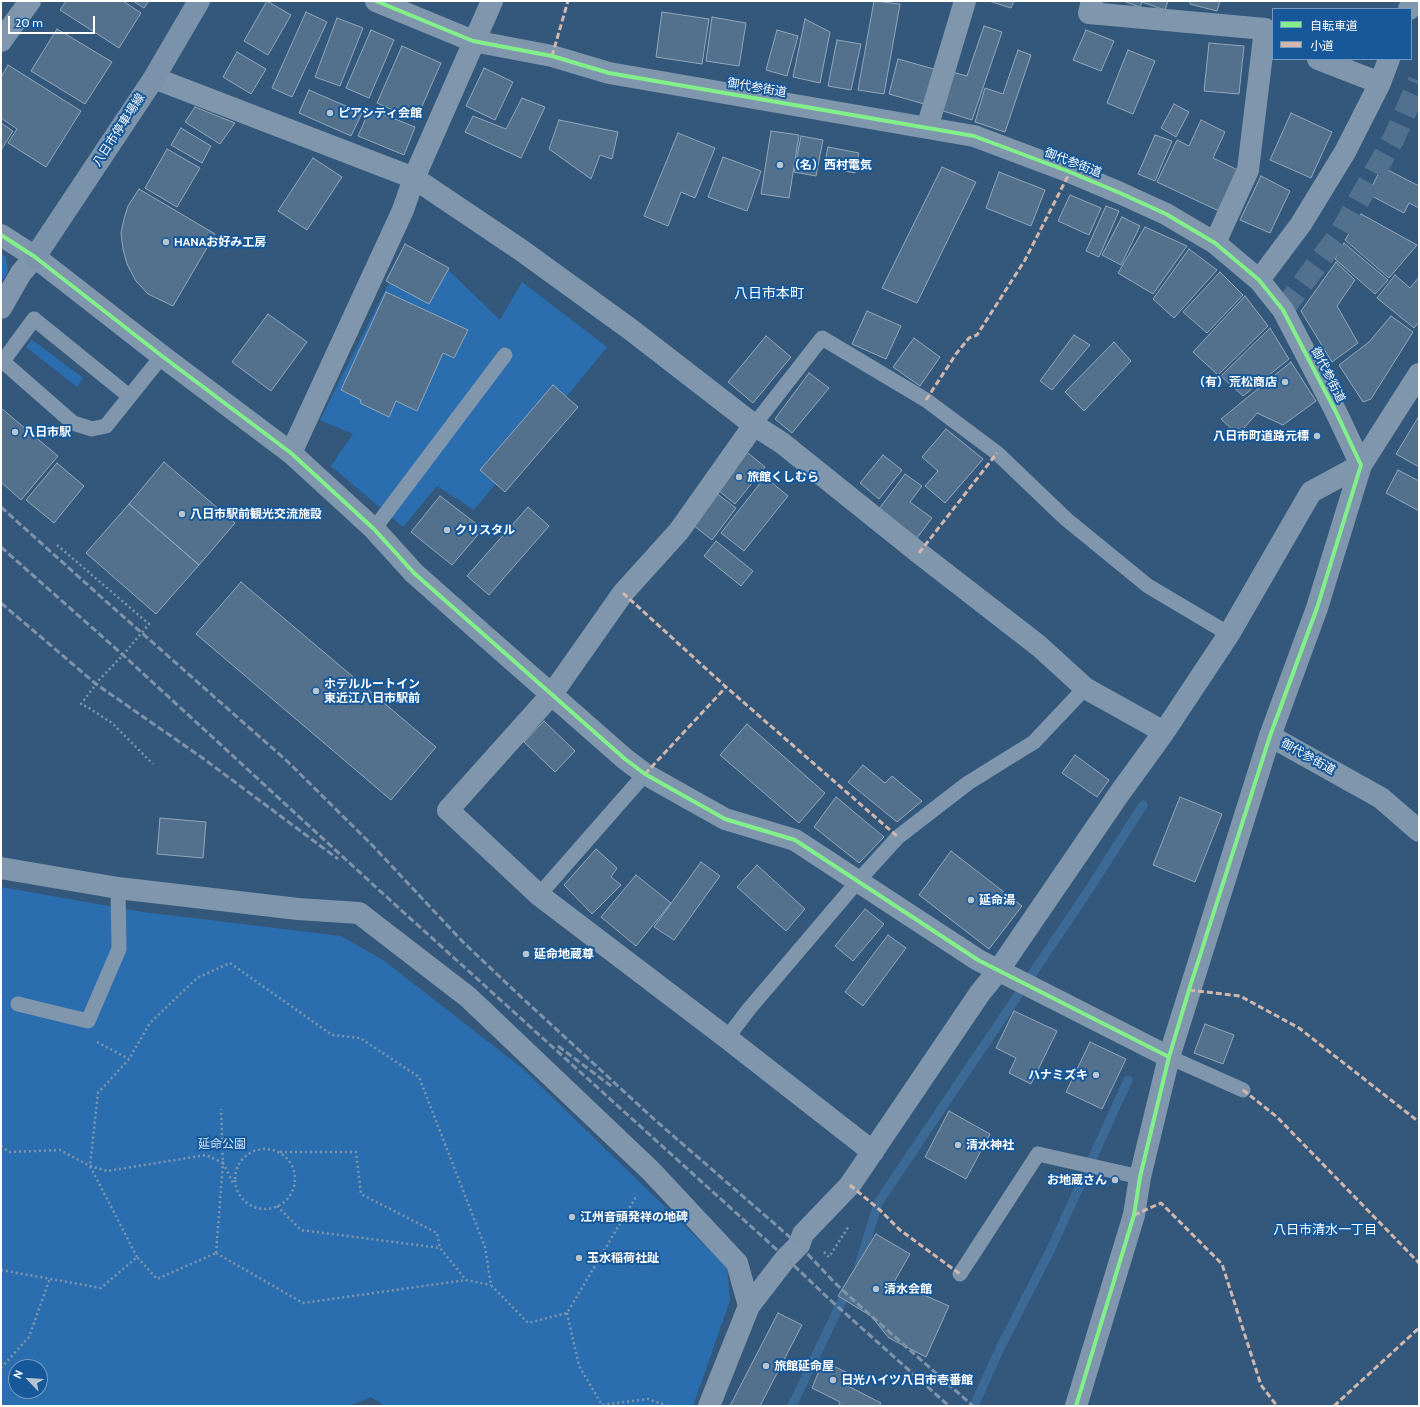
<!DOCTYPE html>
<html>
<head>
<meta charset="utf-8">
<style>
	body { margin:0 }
	#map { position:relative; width:1420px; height:1407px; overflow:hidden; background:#34587b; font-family:Cabin,"Noto Sans JP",sans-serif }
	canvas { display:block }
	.frame { position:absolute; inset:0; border:2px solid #fff; pointer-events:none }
	.legend { position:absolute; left:1272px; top:8px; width:140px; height:52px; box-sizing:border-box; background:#165899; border:1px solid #739bc2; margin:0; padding:5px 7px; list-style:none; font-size:12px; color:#fff }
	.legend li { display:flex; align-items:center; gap:8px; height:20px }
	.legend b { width:20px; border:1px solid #739bc2 }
	.north { position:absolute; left:8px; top:1359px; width:40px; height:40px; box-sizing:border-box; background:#165899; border:1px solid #739bc2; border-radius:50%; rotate:295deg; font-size:11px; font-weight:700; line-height:16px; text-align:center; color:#fff }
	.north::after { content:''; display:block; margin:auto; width:14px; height:18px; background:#b8c5d1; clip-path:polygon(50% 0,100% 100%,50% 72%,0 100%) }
	.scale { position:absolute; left:8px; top:16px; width:87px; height:18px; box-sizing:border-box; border:2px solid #fff; border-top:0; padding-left:5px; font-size:12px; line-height:14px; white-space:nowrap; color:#fff; -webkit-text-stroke:3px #165899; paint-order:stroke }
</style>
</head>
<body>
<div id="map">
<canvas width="1420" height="1407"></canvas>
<div class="frame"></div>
<ul class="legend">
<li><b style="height:5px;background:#82f089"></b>自転車道</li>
<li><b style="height:5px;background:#d1b7ad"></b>小道</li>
</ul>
<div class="north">N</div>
<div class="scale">20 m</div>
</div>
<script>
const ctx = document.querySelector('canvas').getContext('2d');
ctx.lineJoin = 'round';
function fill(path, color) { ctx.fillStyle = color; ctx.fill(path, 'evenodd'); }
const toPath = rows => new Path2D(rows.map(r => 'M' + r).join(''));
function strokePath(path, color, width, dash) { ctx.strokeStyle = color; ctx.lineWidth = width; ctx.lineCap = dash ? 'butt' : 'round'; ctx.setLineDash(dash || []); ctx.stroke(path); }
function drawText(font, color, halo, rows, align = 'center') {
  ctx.font = font + ' Cabin,"Noto Sans JP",sans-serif'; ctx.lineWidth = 4; ctx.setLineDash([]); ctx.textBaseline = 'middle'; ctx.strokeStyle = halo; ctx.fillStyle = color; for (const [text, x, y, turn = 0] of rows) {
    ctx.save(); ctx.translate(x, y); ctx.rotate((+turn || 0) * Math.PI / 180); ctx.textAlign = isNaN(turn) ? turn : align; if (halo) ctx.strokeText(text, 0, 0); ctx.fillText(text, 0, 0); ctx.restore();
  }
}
fill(toPath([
	[1,253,6,257,8,272,1,282],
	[401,259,440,275,443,265,500,320,522,282,607,347,474,510,437,486,403,527,331,466,353,434,320,420],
	[32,340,83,378,77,387,26,347],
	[1,887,143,912,341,936,383,960,522,1068,727,1267,730,1300,693,1406,619,1406,611,1404,609,1406,385,1406,371,1397,349,1406,1,1406],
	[16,1367,40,1367,40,1391,16,1391]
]), '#2b6eaf');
strokePath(toPath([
	[859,1266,878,1203,1088,891,1143,805],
	[792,1406,848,1288],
	[974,1406,1000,1348,1050,1251,1128,1080]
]), '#3c6a97', 9);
const building = toPath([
	[66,1,123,1,141,13,119,48,60,10,66,1],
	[133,1,149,1,144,8,133,1],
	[267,1,291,15,268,55,244,41,267,1],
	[874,1,900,4,884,94,858,90,874,1],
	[989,1,1014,1,1011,8,989,1],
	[1123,1,1168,1,1165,10,1142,2,1140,7,1123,1],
	[1190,1,1220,1,1217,11,1190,4,1190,1],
	[306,12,327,22,292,97,272,88,306,12],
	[662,12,709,19,702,64,656,57,662,12],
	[712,17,746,23,739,66,706,61,712,17],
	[337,18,363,28,340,86,315,77,337,18],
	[805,19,830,32,820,83,793,77,805,19],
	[984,26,1002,32,972,120,940,110,952,72,967,76,984,26],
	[57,29,112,62,85,104,31,71,57,29],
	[371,30,394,40,369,98,346,88,371,30],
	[777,30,798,36,787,76,766,70,777,30],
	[1086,30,1114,41,1101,71,1073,60,1086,30],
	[837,40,861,44,851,90,828,86,837,40],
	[1209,43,1244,46,1239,94,1204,91,1209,43],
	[402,46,441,63,416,120,377,103,402,46],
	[1018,50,1031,55,1005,132,975,122,985,88,1003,94,1018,50],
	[1128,50,1155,61,1133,114,1107,103,1128,50],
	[237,52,266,69,251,94,223,77,237,52],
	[898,59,934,69,924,104,889,94,898,59],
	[8,65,81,111,46,167,8,143,17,129,1,118,1,77,8,65],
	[484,68,513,82,495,120,466,106,484,68],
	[309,90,362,113,351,136,299,113,309,90],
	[522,98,545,107,521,158,465,132,473,116,506,129,522,98],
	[1174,104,1189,112,1176,137,1161,128,1174,104],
	[195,107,235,123,220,144,185,122,195,107],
	[370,109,415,127,404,155,358,136,370,109],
	[1291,113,1332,132,1311,178,1270,160,1291,113],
	[559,120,618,132,612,159,600,155,591,179,549,149,559,120],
	[1201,120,1225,132,1213,158,1240,171,1221,212,1157,182,1177,140,1189,146,1201,120],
	[1,123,13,131,1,150,1,123],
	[181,128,211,146,202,163,171,145,181,128],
	[771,131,799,135,789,198,761,194,771,131],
	[678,133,715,148,695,198,681,192,668,226,644,216,678,133],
	[1155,135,1172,141,1155,181,1138,174,1155,135],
	[801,136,823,140,816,176,794,172,801,136],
	[828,147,859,153,855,173,824,167,828,147],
	[167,149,200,168,177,207,145,188,167,149],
	[723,157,761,171,747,211,708,197,723,157],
	[313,158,342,177,307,230,278,211,313,158],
	[942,167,976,182,917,303,882,288,942,167],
	[1382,167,1419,186,1419,208,1409,203,1404,213,1368,194,1382,167],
	[999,172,1045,190,1031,226,986,208,999,172],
	[1261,176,1290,191,1270,233,1240,220,1261,176],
	[139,189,215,234,173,306,148,294,136,281,127,264,123,249,121,233,124,219,128,206,139,189],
	[1070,195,1101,208,1089,235,1058,221,1070,195],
	[1106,206,1119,211,1099,257,1086,251,1106,206],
	[1361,214,1417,245,1389,278,1345,240,1361,214],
	[1122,217,1140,226,1121,265,1102,255,1122,217],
	[1145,227,1187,246,1153,294,1118,273,1145,227],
	[1344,243,1388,280,1375,294,1335,259,1344,243],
	[405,244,449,268,429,304,386,281,405,244],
	[1189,249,1217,270,1174,318,1153,299,1189,249],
	[1336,262,1355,280,1337,306,1358,343,1332,362,1301,311,1336,262],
	[1220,272,1243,295,1207,333,1183,312,1220,272],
	[1395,275,1410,288,1419,277,1419,322,1414,328,1377,298,1395,275],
	[386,292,468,330,454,358,443,353,417,411,396,401,389,417,360,403,361,400,341,390,386,292],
	[1245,296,1268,326,1218,375,1193,352,1245,296],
	[867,311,901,326,886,359,852,344,867,311],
	[268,314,307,342,271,391,232,362,268,314],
	[1391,316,1413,332,1371,399,1363,402,1339,365,1369,342,1391,316],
	[1270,328,1289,359,1243,396,1221,376,1270,328],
	[1074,335,1090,345,1052,390,1040,381,1074,335],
	[766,336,791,357,753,403,728,382,766,336],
	[914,338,940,357,920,386,893,367,914,338],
	[1114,342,1131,361,1084,411,1065,392,1114,342],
	[1291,362,1316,401,1283,425,1257,413,1238,435,1221,419,1291,362],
	[809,373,829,388,792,433,775,419,809,373],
	[553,385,578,407,505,492,480,470,553,385],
	[1,408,58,456,21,500,1,482,1,408],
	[1419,416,1419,467,1396,454,1419,416],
	[946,429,983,459,945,503,925,486,938,471,922,457,946,429],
	[743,449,765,467,735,504,713,486,743,449],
	[883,455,902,470,879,499,860,483,883,455],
	[164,462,235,523,199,565,129,504,164,462],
	[57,463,84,486,54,523,26,500,57,463],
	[1398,470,1419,481,1419,511,1386,493,1398,470],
	[905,474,922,486,910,502,932,518,917,538,879,509,905,474],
	[765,477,788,496,744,551,721,533,765,477],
	[712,490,736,508,712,540,688,521,712,490],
	[440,496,483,529,452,565,411,532,440,496],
	[129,504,199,565,156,614,86,553,129,504],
	[528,507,549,526,489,595,467,576,528,507],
	[716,541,753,571,741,586,704,556,716,541],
	[241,582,436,747,391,800,196,634,241,582],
	[544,721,575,751,555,772,524,742,544,721],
	[747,724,825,793,799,823,720,755,747,724],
	[1075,755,1109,780,1097,797,1062,773,1075,755],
	[863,765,885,783,892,776,922,801,897,822,848,782,863,765],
	[836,797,884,837,859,863,814,827,836,797],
	[1180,797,1222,814,1195,882,1153,865,1180,797],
	[160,818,206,822,203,858,157,854,160,818],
	[596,849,617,868,611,877,621,885,592,914,564,885,596,849],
	[951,851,1022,906,989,949,919,895,951,851],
	[701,862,720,876,674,940,654,927,701,862],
	[757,865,805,909,786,931,737,887,757,865],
	[636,875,671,903,636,946,601,917,636,875],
	[865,909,884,924,853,961,835,946,865,909],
	[888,935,906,948,863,1006,845,992,888,935],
	[1014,1011,1057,1031,1031,1084,1009,1073,1016,1058,996,1048,1014,1011],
	[1205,1024,1234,1035,1223,1064,1194,1053,1205,1024],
	[1090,1042,1126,1059,1102,1109,1066,1092,1090,1042],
	[949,1111,990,1134,966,1179,925,1157,949,1111],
	[876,1234,910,1254,894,1282,949,1306,926,1357,889,1338,871,1316,838,1296,876,1234],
	[778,1313,802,1325,760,1406,730,1406,778,1313],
	[823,1361,852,1375,848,1386,881,1403,879,1406,839,1406,840,1402,812,1388,823,1361]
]);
fill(building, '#53708c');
strokePath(building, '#93a7ba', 1);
strokePath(toPath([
	[1283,310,1341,232,1394,138,1419,81]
]), '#52718f', 22, [22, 11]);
strokePath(toPath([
	[57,545,149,624,123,655,99,680,81,704,89,708,112,723,153,764],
	[97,1042,129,1059],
	[1,1146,9,1152,60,1150,90,1166,107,1171,206,1155,223,1163,221,1109],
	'235 1179a30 30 0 1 1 60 0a30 30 0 1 1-60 0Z',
	[280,1152,356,1152,361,1194,437,1233,440,1248,466,1280,491,1285],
	[277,1206,301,1230,440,1248],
	[824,1252,829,1257,849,1226],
	[216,1253,303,1303,466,1280],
	[216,1253,223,1163,234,1185],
	[137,1257,90,1166,98,1093,129,1059,150,1023,197,978,230,963,332,1035,360,1038,419,1077,485,1247,491,1285,528,1323,567,1313,637,1195],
	[1,1270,101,1288,137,1257,157,1279,216,1253],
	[567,1313,579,1366,602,1405,648,1399,668,1406],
	[1,1368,29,1337,50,1278]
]), '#7f96ad', 2.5, [2, 3]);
strokePath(toPath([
	[1,360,73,423,92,429,106,426,162,356],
	[3,361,34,319,129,396],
	[754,425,822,338,926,400,997,453,1066,519,1148,586,1229,634],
	[374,529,505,355],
	[539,895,645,774],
	[18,1004,88,1021,119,949,118,888],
	[727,1038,749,1009,858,881,898,837,968,783,1034,742,1085,688],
	[1169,1057,1243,1090],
	[960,1274,1038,1154,1140,1177]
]), '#7f96ad', 15);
strokePath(toPath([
	[376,1,473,41,552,56,609,73,974,136,1070,172,1120,193,1166,214,1215,243,1259,280,1283,310,1336,412,1361,465,1311,492,1229,634,1164,732,1119,794,998,971,980,993,850,1185,803,1234,799,1245,786,1258,749,1306],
	[1092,1,1089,13,1265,29,1248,170,1215,243],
	[1409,9,1413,1],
	[1,41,30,1],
	[1318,59,1380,83],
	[154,78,414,178,521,250,630,329,754,425,782,443,919,553,1039,646,1085,688,1164,732],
	[927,128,965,1],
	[1259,280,1301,224,1345,152,1380,83,1389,59],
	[1,308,21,273,35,257],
	[754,425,679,531,623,593,552,694,448,810,539,895,727,1038,873,1152],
	[291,453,403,210,414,178,492,1],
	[477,629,625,759,645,774,725,819,795,840,978,960,1169,1057],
	[1270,736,1381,798,1419,831]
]), '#7f96ad', 22);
strokePath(toPath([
	[1,235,35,257,162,356,291,453,374,529,414,573,477,629],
	[1,868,118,888,298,909,359,913,468,997,651,1171,737,1263,749,1306,709,1406],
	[1076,1406,1134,1215,1140,1177,1169,1057,1270,736,1317,608,1361,465,1419,374]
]), '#7f96ad', 22);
strokePath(toPath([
	[35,257,154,78,199,1]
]), '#7a92aa', 22);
strokePath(toPath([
	[1,507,100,596,287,761,372,845,463,942,519,995,655,1120,799,1245,835,1283,860,1306,973,1406],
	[1,547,123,655,380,891,786,1258,827,1297,949,1406],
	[1,603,96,684,204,759,338,859],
	[558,1046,611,1086]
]), '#7f94ab', 3, [7, 3]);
strokePath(toPath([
	[552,56,568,1],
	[926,400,956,354,969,338,977,335,1025,260,1070,172],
	[919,553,997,453],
	[623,593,726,687,898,837],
	[645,774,726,687],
	[1189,990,1240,996,1299,1028,1419,1122],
	[1243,1090,1277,1117,1419,1263],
	[850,1185,881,1211,900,1230,960,1274],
	[1134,1215,1161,1203,1222,1264,1261,1385,1277,1406],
	[1334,1406,1419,1328]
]), '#d1b7ad', 3, [6, 3]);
strokePath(toPath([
	[376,1,473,41,552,56,609,73,974,136,1070,172,1120,193,1166,214,1215,243,1259,280,1283,310,1336,412,1361,465,1317,608,1270,736,1189,990,1169,1057,1140,1177,1134,1215,1076,1406],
	[1,235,35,257,162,356,291,453,374,529,414,573,625,759,645,774,725,819,795,840,978,960,1169,1057]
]), '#82f089', 4);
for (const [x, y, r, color] of [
	[330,113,4,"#b8c5d1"],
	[780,165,4,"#b8c5d1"],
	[166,242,4,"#b8c5d1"],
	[1285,382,4,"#b8c5d1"],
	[15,432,4,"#b8c5d1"],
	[1317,436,4,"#b8c5d1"],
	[739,477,4,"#b8c5d1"],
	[182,514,4,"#b8c5d1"],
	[447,530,4,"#b8c5d1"],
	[316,691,4,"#b8c5d1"],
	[971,900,4,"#b8c5d1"],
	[526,954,4,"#b8c5d1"],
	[1096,1075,4,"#b8c5d1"],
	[958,1145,4,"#b8c5d1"],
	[1115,1180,4,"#b8c5d1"],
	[572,1217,4,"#b8c5d1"],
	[579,1258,4,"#b8c5d1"],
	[876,1289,4,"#b8c5d1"],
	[766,1366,4,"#b8c5d1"],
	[833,1380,4,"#b8c5d1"]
]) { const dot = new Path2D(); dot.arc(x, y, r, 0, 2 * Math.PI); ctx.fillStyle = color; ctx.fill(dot); strokePath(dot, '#165899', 1.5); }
drawText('12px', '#fff', '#165899', [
	["御代参街道",757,88,10],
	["八日市停車場線",119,130,-57],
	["御代参街道",1073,163,21],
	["御代参街道",1328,375,63],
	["御代参街道",1308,757,29]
]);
drawText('bold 12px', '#fff', '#165899', [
	["ピアシティ会館",338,113],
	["（名）西村電気",788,165],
	["HANAお好み工房",174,242],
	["（有）荒松商店",1277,382,"right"],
	["八日市駅",23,432],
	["八日市町道路元標",1309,436,"right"],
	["旅館くしむら",747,477],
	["八日市駅前観光交流施設",190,514],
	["クリスタル",455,530],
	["ホテルルートイン",324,684],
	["東近江八日市駅前",324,698],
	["延命湯",979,900],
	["延命地蔵尊",534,954],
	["ハナミズキ",1088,1075,"right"],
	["清水神社",966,1145],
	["お地蔵さん",1107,1180,"right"],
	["江州音頭発祥の地碑",580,1217],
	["玉水稲荷社趾",587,1258],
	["清水会館",884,1289],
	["旅館延命屋",774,1366],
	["日光ハイツ八日市壱番館",841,1380]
], 'left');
drawText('12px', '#d2e8fc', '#165899', [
	["延命公園",222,1144]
]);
drawText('13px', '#fff', '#165899', [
	["八日市清水一丁目",1325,1230]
]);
drawText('14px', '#fff', '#165899', [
	["八日市本町",769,294]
]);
</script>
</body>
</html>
